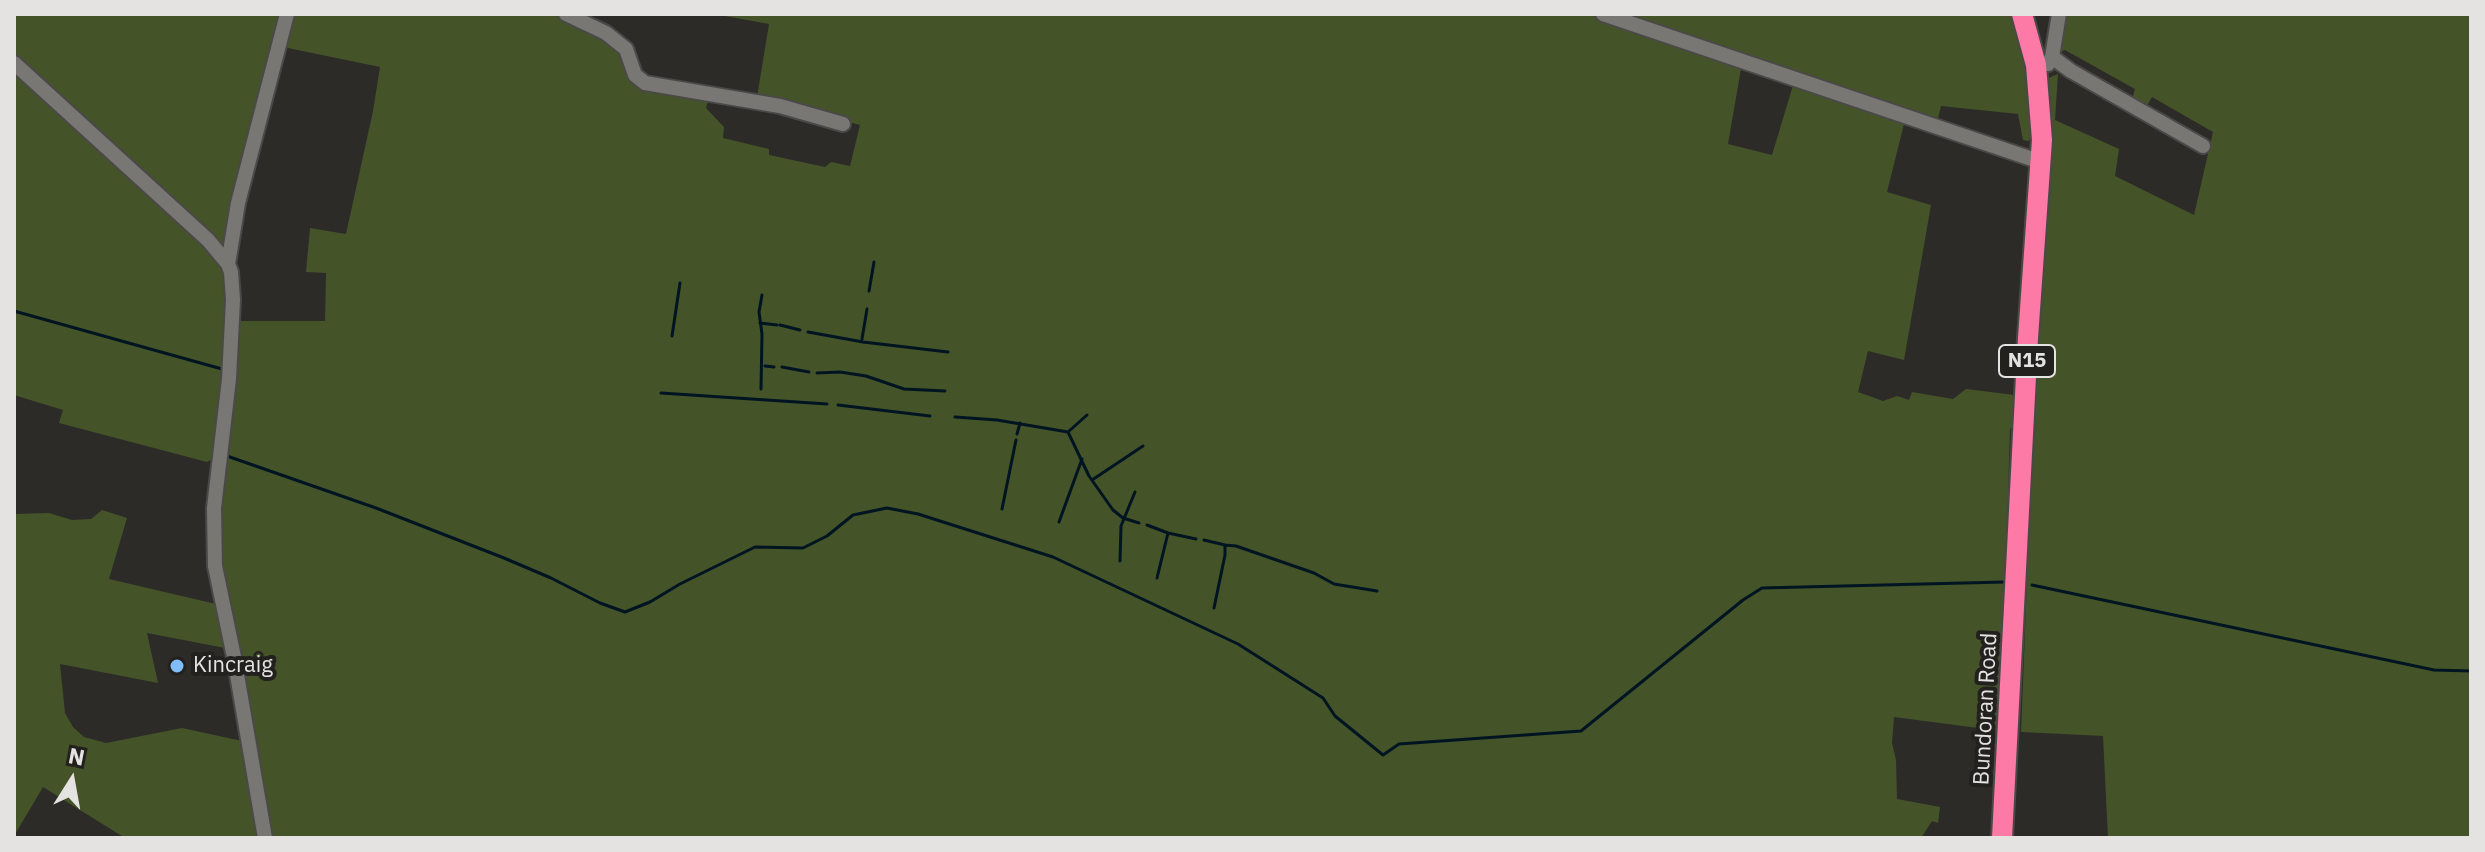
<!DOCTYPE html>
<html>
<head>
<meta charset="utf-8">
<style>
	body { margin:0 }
	#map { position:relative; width:2485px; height:852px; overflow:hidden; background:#2c2b28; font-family:"IBM Plex Sans",sans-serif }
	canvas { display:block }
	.frame { position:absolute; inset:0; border:16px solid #e4e3e1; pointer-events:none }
	.north { position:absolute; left:32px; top:740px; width:80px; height:80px; -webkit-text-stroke:6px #22211e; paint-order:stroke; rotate:11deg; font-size:22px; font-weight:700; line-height:32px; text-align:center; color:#e4e3e1 }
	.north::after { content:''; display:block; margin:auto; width:28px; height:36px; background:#e4e3e1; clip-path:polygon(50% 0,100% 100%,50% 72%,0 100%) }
</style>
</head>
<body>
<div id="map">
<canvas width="2485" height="852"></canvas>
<div class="frame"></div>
<div class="north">N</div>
</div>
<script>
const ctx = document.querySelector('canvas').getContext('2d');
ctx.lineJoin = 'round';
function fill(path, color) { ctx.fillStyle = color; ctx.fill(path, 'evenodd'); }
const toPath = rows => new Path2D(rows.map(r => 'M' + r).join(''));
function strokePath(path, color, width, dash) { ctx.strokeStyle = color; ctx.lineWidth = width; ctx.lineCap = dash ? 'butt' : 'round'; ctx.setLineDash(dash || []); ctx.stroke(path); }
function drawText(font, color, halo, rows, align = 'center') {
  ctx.font = font + ' "IBM Plex Sans",sans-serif'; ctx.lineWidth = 8; ctx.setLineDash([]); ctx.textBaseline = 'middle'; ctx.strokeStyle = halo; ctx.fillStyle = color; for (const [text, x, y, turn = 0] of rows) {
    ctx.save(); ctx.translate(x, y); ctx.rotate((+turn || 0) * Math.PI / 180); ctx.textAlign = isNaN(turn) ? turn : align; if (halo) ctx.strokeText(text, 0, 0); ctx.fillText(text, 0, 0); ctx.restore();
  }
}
fill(toPath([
	[14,14,281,14,225,246,220,245,14,56],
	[291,14,553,14,618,48,628,70,709,98,706,108,724,127,723,138,769,149,769,155,825,167,831,162,850,166,860,125,757,97,769,24,714,14,1587,14,1742,63,1728,144,1772,155,1794,82,1905,120,1887,192,1931,205,1904,360,1868,351,1858,392,1883,401,1897,396,1909,400,1912,392,1953,399,1966,389,2015,395,2013,426,2010,429,2001,731,1894,717,1892,743,1896,760,1897,799,1940,807,1938,823,1932,821,1921,838,272,838,219,552,222,542,220,517,237,321,325,321,326,273,306,272,310,228,346,234,373,111,380,67,283,47],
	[1618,14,2014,14,2028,64,2031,136,2029,141,2023,140,2018,114,1941,106,1937,123],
	[2064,14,2471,14,2471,838,2108,838,2103,736,2021,732,2035,378,2050,135,2051,99,2046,79,2058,74,2055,120,2119,149,2115,176,2194,215,2213,132,2152,97,2147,106,2132,99,2135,89,2065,50,2060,52],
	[14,73,158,201,220,264,227,282,224,363,212,459,207,462,59,423,63,410,14,395],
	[102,510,127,518,109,579,216,604,225,648,147,633,158,683,60,664,65,713,73,727,84,737,106,743,182,728,242,741,258,838,125,838,43,787,14,836,14,514,49,513,72,520,91,519]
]), '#455329');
strokePath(toPath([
	[869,291,874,262],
	[14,311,222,369],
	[760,323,777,325],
	[780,325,800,330],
	[808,332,863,342,948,352],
	[672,336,680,283],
	[862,339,867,309],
	[765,366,774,367],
	[782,367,809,372],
	[817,373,840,372,866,376,904,389,945,391],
	[761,389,762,334,759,312,762,295],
	[661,393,827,404],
	[838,405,930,416],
	[955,417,997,420,1068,432,1087,415],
	[1068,432,1089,476,1113,510,1123,518,1139,523],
	[1017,434,1020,423],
	[228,450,227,456,376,508,504,558,551,578,600,603,625,612,650,602,680,584,755,547,803,548,827,536,853,515,887,508,918,514,1053,557,1238,644,1323,698,1335,716,1383,755,1399,744,1581,731,1743,600,1762,588,2004,582],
	[1092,480,1143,446],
	[1002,509,1016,440],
	[1059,522,1082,459],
	[1147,525,1168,533,1196,539],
	[1204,540,1225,545,1225,555,1214,608],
	[1225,545,1236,546,1314,573,1334,584,1377,591],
	[1120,561,1121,526,1135,492],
	[1157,578,1168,533],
	[2032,585,2434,670,2471,671]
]), '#001521', 3);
const minor = toPath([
	[566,14,606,33,626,49,635,75,645,83,780,106,843,124],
	[1603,14,2041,162],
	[2052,57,2071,71,2203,146],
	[14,63,208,240,228,264,231,272,233,300,229,379,214,508,215,566,234,657,265,838],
	[2048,64,2052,57,2059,14],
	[228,264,238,203,287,14]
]);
const highway = toPath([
	[2002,838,2028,338,2042,140,2036,65,2022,14]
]);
strokePath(minor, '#4a4947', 18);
strokePath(highway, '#4a4947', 24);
strokePath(minor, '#787773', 14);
strokePath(highway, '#fd79a6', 20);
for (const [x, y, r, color] of [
	[177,666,8,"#81bdfa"]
]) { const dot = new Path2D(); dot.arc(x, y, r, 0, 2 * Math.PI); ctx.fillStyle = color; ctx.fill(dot); strokePath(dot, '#22211e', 3); }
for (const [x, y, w] of [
	[2027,361,56]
]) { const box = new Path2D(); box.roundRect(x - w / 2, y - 16, w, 32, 6); ctx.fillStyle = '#22211e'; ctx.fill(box); strokePath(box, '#e4e3e1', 2); }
drawText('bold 20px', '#e4e3e1', null, [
	["N15",2027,361]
]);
drawText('22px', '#e4e3e1', '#22211e', [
	["Kincraig",193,666]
], 'left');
drawText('22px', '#e4e3e1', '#22211e', [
	["Bundoran Road",1986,709,-87]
]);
</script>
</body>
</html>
